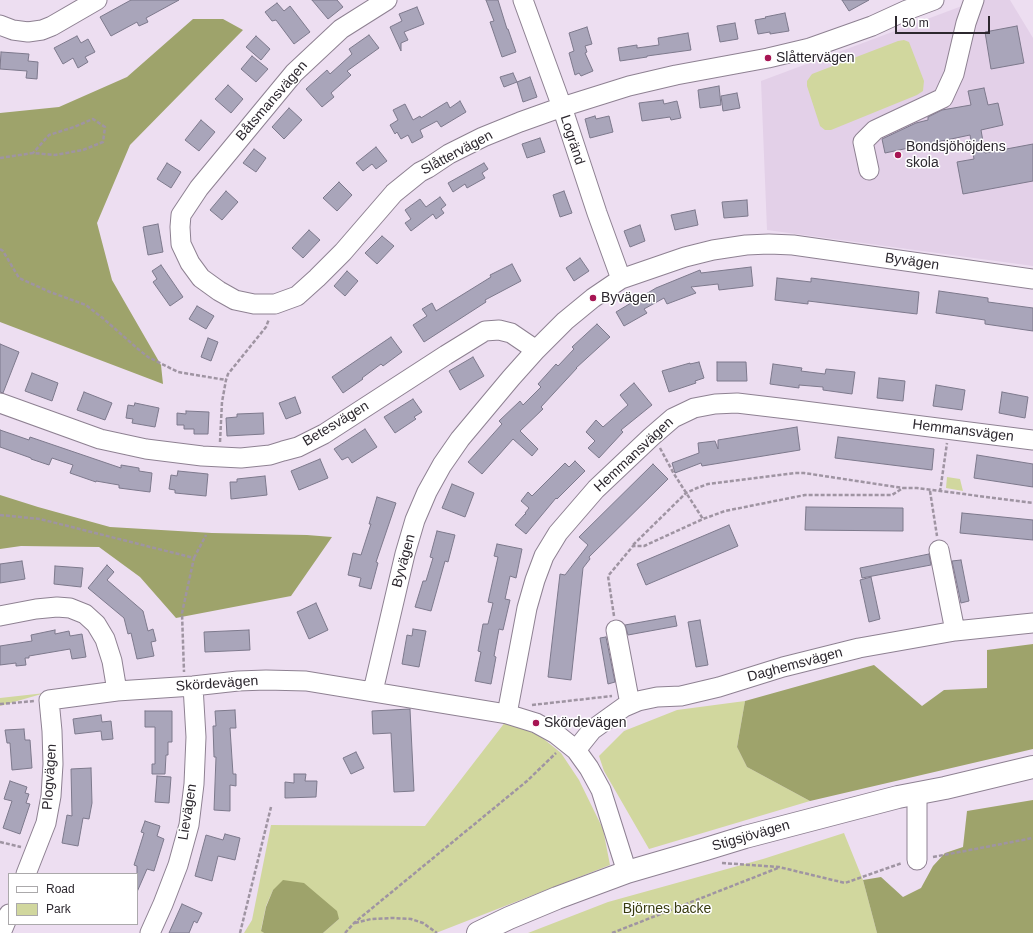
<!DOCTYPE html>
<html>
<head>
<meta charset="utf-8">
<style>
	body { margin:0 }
	#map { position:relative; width:1033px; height:933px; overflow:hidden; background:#eddef1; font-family:Arial,sans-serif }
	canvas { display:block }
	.legend { position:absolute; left:8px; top:873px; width:130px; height:52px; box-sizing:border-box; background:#fff; border:1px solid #aba9ab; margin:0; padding:5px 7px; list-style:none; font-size:12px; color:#2c272e }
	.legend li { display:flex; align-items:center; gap:8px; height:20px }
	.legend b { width:20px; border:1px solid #aba9ab }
	.scale { position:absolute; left:895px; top:16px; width:95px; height:18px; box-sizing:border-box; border:2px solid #2c272e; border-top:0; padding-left:5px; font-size:12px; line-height:14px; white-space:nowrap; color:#2c272e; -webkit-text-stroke:3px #fff; paint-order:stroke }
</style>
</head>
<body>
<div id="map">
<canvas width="1033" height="933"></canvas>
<ul class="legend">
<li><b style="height:5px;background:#fff"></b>Road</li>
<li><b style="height:11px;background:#d1d79e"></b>Park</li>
</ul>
<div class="scale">50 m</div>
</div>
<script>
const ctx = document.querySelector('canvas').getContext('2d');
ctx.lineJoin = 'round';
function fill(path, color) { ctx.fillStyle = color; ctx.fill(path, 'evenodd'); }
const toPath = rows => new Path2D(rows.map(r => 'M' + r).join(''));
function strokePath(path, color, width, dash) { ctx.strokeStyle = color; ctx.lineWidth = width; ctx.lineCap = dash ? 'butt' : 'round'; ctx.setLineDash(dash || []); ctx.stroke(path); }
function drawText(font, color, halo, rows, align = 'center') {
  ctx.font = font + ' Arial,sans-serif'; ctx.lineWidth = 3; ctx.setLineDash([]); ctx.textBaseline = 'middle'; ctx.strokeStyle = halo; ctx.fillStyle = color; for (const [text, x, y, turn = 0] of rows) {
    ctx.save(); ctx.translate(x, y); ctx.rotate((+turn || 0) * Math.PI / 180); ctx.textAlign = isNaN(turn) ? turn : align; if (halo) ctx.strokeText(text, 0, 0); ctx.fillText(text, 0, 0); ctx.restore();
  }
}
fill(toPath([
	[978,0,1010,0,1033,38,1033,266,767,230,761,81]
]), '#e3d0e8');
fill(toPath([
	[904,40,909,42,924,81,923,91,917,95,831,130,825,130,820,126,807,86,807,81,812,74,898,41],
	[947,477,960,479,963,491,946,488],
	[45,693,0,706,0,698],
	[745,701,737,747,747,767,810,801,649,849,604,771,599,756,624,731,677,710],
	[506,721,540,736,561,753,579,780,603,829,610,865,436,933,323,933,339,919,273,890,266,906,261,930,264,933,244,933,252,920,271,825,425,826],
	[844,833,863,880,877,933,528,933,608,902,763,859]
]), '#d1d79e');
fill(toPath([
	[193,19,223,19,243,30,130,145,97,223,112,280,161,365,163,384,0,322,0,113,59,107,127,77],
	[0,495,38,507,110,527,212,533,307,535,332,537,291,596,176,618,140,577,99,547,21,546,0,549],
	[1033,644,1033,749,810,801,747,767,737,747,745,701,874,665,922,706,944,690,987,688,987,650],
	[1033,800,1033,933,877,933,863,880,881,877,903,897,921,888,933,866,945,853,963,847,967,811],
	[283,880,304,883,337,911,339,919,323,933,264,933,261,931,266,907,273,890]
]), '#9ea36b');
const building = toPath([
	[131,0,179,0,146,18,148,22,139,26,137,22,111,36,100,17,131,0],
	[312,0,337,0,343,7,328,19,312,0],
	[486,0,498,0,507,29,508,29,516,52,502,57,490,22,494,21,486,0],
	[842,0,869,0,849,11,842,0],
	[277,3,284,11,290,6,310,32,294,44,276,20,272,21,265,12,277,3],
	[417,7,424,24,404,32,408,40,401,43,401,51,390,27,402,21,399,14,417,7],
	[785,13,789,31,770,34,770,32,758,34,755,20,766,18,765,17,785,13],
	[735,23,738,39,720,42,717,26,735,23],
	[1017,26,1024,63,991,69,985,32,1017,26],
	[587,27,592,44,585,46,587,52,585,53,593,71,581,76,579,73,575,75,569,53,574,51,569,33,587,27],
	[688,33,691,50,647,56,647,57,620,61,618,48,637,45,637,48,659,45,658,38,688,33],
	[369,35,379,48,347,71,351,75,331,93,334,97,322,107,306,89,327,70,330,74,352,54,349,49,369,35],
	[77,36,81,43,88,39,95,52,85,57,88,62,78,68,73,58,63,64,54,48,77,36],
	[256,36,270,49,261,60,246,47,256,36],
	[1,52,29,54,28,61,38,62,37,79,26,78,27,71,0,69,1,52],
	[252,56,268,69,256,82,241,69,252,56],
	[513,73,517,82,504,87,500,77,513,73],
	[530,77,537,97,523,102,517,82,530,77],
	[228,85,243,99,231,113,215,99,228,85],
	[719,86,721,105,700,108,698,90,719,86],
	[984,88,988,105,998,103,1003,125,981,130,985,153,1033,144,1033,181,963,194,957,162,974,159,970,135,885,153,882,139,916,123,928,120,928,117,942,110,971,105,968,91,984,88],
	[737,93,740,108,723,111,721,96,737,93],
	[663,100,664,104,677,101,681,118,671,120,670,117,642,121,639,103,663,100],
	[460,101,466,112,441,127,437,121,420,130,423,137,412,143,408,135,401,139,397,132,395,134,390,125,398,120,393,110,405,104,413,120,420,116,421,118,447,102,450,108,460,101],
	[289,108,302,120,284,139,272,127,289,108],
	[595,116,596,119,609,116,613,132,590,138,585,119,595,116],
	[201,120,215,132,199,151,185,140,201,120],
	[540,138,545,152,527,158,522,144,540,138],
	[376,147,387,161,376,169,372,164,363,171,356,163,376,147],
	[254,149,266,158,256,172,243,163,254,149],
	[167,163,181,172,171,188,157,179,167,163],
	[484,163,488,169,482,173,485,178,467,188,465,184,453,192,448,183,484,163],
	[339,182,352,195,337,211,323,198,339,182],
	[226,191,238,202,222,220,210,210,226,191],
	[564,191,572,213,560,217,553,195,564,191],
	[440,197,446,205,441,209,444,213,436,219,433,214,411,231,405,223,411,219,405,210,420,199,426,207,440,197],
	[747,200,748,216,724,218,722,202,747,200],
	[695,210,698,225,675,230,671,215,695,210],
	[158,224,163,252,148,255,143,227,158,224],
	[640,225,645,241,630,247,624,231,640,225],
	[309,230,320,240,303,258,292,248,309,230],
	[382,236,394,246,377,264,365,253,382,236],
	[580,258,589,271,574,281,566,268,580,258],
	[512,264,521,281,485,300,486,302,424,342,413,325,427,316,422,309,432,303,436,311,491,277,490,275,512,264],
	[161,265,183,297,170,306,153,282,157,279,152,271,161,265],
	[751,267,753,286,719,290,718,284,691,287,696,293,667,304,664,298,644,309,647,313,624,326,616,312,656,288,700,270,701,273,751,267],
	[347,271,358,281,345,296,334,286,347,271],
	[777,278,811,282,811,278,919,292,917,314,808,301,808,304,775,300,777,278],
	[939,291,988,298,988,302,1033,308,1033,331,985,324,985,320,936,313,939,291],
	[197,306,214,316,206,329,189,319,197,306],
	[597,324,610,337,576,368,577,368,541,407,543,409,520,431,538,449,532,456,513,439,482,474,468,462,502,424,499,421,520,401,523,405,541,387,538,384,556,364,558,366,574,349,572,347,597,324],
	[391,337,402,352,383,366,381,364,362,378,363,379,343,393,332,377,391,337],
	[208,338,218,342,211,361,201,357,208,338],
	[0,344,19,352,3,393,0,392,0,344],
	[473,357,484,376,460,390,449,371,473,357],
	[699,362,704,378,695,381,696,383,669,392,662,371,690,363,690,364,699,362],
	[717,362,746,362,747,381,717,381,717,362],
	[773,364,802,368,801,371,825,374,826,369,855,372,852,394,823,390,823,387,799,385,799,388,770,384,773,364],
	[32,373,58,383,52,401,25,391,32,373],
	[879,378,905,381,903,401,877,398,879,378],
	[634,383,652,405,621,430,623,432,599,458,588,448,595,441,586,432,596,420,603,427,628,405,620,395,634,383],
	[936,385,965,390,962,410,933,406,936,385],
	[84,392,112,403,105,420,77,410,84,392],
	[1002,392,1028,397,1025,418,999,413,1002,392],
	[295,397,301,413,286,419,279,403,295,397],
	[413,399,422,412,414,417,416,419,395,433,384,417,413,399],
	[135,403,159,408,155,427,132,423,133,419,126,418,128,405,134,406,135,403],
	[186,411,209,412,208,434,194,434,194,429,184,429,184,425,177,425,177,413,186,414,186,411],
	[263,413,264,434,227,436,226,418,237,417,237,414,263,413],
	[797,427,800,450,702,466,701,463,675,473,672,463,699,453,698,443,715,441,718,449,718,440,797,427],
	[365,429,377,447,352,463,348,457,342,460,334,449,365,429],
	[0,430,29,440,30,437,121,468,121,465,139,468,139,471,152,473,150,492,119,488,119,485,96,481,96,482,70,473,73,465,52,458,49,465,31,459,31,458,0,447,0,430],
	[838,437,934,449,932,470,835,458,838,437],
	[977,455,1033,464,1033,487,974,478,977,455],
	[320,459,328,478,299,490,291,471,320,459],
	[575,461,585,471,557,499,556,498,526,534,515,525,525,514,526,514,525,513,529,508,521,501,528,492,532,496,565,463,569,467,575,461],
	[653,464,668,479,589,557,590,559,583,568,571,680,548,677,560,574,565,575,588,545,579,537,653,464],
	[178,471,208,474,206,496,175,493,175,490,169,489,171,475,177,476,178,471],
	[265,476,267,495,231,499,230,482,237,482,237,479,265,476],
	[452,484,474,493,465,517,442,508,452,484],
	[377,497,396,503,376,562,378,563,371,589,359,586,361,578,348,575,353,553,361,555,371,524,369,524,377,497],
	[806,507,903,508,903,531,805,530,806,507],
	[962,513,1033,520,1033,540,960,533,962,513],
	[729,525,738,546,646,585,637,564,729,525],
	[437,531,455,535,448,562,445,561,431,611,415,607,423,581,426,581,433,558,430,557,437,531],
	[497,544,522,549,516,578,510,576,505,599,510,600,503,630,499,629,494,656,496,657,491,684,475,681,481,652,478,651,483,624,488,624,493,603,488,602,498,557,494,556,497,544],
	[929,554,931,565,862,578,860,568,929,554],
	[961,560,969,601,961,603,952,561,961,560],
	[22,561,25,579,0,583,0,564,22,561],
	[107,565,114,572,107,580,143,611,148,631,153,629,156,641,151,642,154,656,137,659,131,633,128,634,124,618,88,588,107,565],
	[55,566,83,568,81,587,54,584,55,566],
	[871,577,880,619,869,622,860,580,871,577],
	[316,603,328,630,309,639,297,612,316,603],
	[675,616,677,626,628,635,625,625,675,616],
	[700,620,708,665,696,667,688,622,700,620],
	[413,629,426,631,419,667,402,664,407,635,412,636,413,629],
	[55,630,55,634,69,631,70,636,82,634,86,657,72,659,70,649,29,656,29,658,25,658,26,665,16,666,16,663,0,665,0,646,32,641,31,635,55,630],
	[249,630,250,650,205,652,204,632,249,630],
	[606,637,615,682,608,684,600,638,606,637],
	[410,709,414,791,394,792,391,733,373,734,372,711,410,709],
	[235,710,236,728,230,728,233,774,236,774,236,786,230,785,230,811,214,810,216,757,214,757,213,726,216,726,215,711,235,710],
	[145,711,172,711,172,742,168,742,168,755,166,755,165,774,152,774,152,764,155,764,155,727,145,727,145,711],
	[101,715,102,722,111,721,113,739,102,740,101,731,75,734,73,719,101,715],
	[24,729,25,740,30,740,32,768,12,770,10,743,7,743,5,730,24,729],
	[356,752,364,768,351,774,343,758,356,752],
	[91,768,92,803,89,819,83,818,78,846,62,843,67,815,72,816,71,769,91,768],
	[294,774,306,774,305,781,317,781,316,797,285,798,285,782,294,783,294,774],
	[157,776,171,777,169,803,155,802,157,776],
	[10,781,27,787,25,793,29,794,26,803,30,804,20,834,3,828,12,801,4,799,10,781],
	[145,821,160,826,157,836,164,839,154,871,147,869,137,892,137,866,134,865,144,833,141,832,145,821],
	[225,834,240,838,235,860,218,856,212,881,195,876,206,835,223,840,225,834],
	[182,904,202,913,197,923,194,921,189,933,169,933,182,904]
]);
fill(building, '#a9a5ba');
strokePath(building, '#7d798c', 1);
const minor = toPath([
	[387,0,341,29,294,73,199,188,181,215,180,227,181,244,190,263,201,278,219,291,235,300,254,304,275,304,297,296,317,278,343,252,394,193,420,172,428,168,449,154,483,137,520,122,562,107,629,86,676,75,768,58,810,48,872,26,907,10,934,0],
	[523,0,562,107,597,213,621,279],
	[0,25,13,30,28,32,42,30,52,26,97,0],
	[869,170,863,142,875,130,943,98,954,74,966,23,974,0],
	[0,403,100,439,146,449,202,456,241,458,270,455,283,451,298,447,324,434,446,355,485,331,499,330,511,333,536,350],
	[939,550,955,631],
	[0,616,36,609,57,607,70,608,85,614,96,624,105,639,112,661,117,691],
	[616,630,630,704],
	[373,691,405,554,415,520,427,492,442,465,460,439,511,378,536,350,565,321,593,298,621,279,685,257,713,250,746,245,769,244,793,245,1033,279],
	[507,714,527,608,535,580,544,556,558,533,596,489,651,437,673,418,694,408,715,404,737,403,796,410,1033,440],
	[576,750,592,730,624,707,638,701,657,697,681,696,719,687,783,667,859,648,955,631,1033,623],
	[917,860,917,793],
	[26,874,46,823,51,796,53,764,52,731,49,700,117,691,193,686,238,681,266,680,306,681,507,714,536,723,556,734,576,750,589,768,601,790,627,872],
	[1,933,9,914],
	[150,933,163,904,178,865,189,825,194,784,196,737,193,686]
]);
const major = toPath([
	[478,933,509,918,557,898,627,872,706,849,745,837,898,797,945,788,1033,767]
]);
strokePath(minor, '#8e8192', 21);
strokePath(major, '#8e8192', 24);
strokePath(toPath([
	[0,158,33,153,55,155,83,150,103,142,105,127,93,119,74,127,49,135,33,153],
	[0,249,3,251,19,278,50,292,86,305,105,320,138,349,148,357,178,372,226,380],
	[220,442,222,402,226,380,228,374,266,327,269,319],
	[660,448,674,474,703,519],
	[930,491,937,536],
	[940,492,947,443],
	[0,515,40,519,194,558,182,613,184,672],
	[633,545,686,493,697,488,708,484,795,473,804,473,903,488],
	[194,558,206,535],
	[614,616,608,576,633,546,644,546,703,519,725,511,805,495,892,495,903,488,917,488,1033,503],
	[0,704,35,701],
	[532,705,612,696],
	[0,842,21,847],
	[933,857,1033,838],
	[722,863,779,867,845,883,902,863],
	[355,923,371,919,393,918,411,919,423,923,437,933],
	[240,933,271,807],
	[345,933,354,923,527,781,556,753],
	[612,933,778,868]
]), '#9f94a2', 2.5, [4, 2]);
strokePath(minor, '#fff', 19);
strokePath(major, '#fff', 22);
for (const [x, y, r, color] of [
	[768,58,4,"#a71553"],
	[898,155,4,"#a71553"],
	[593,298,4,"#a71553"],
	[536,723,4,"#a71553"]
]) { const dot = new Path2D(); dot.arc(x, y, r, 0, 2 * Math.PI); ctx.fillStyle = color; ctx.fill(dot); strokePath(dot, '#fff', 1.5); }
drawText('14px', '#2c272e', '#fff', [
	["Slåttervägen",776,58],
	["Bondsjöhöjdens",906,147],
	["skola",906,163],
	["Byvägen",601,298],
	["Skördevägen",544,723]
], 'left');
drawText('14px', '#2c272e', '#fff', [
	["Båtsmansvägen",272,101,-49],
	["Logränd",572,140,72],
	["Slåttervägen",457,153,-28],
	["Byvägen",912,262,8],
	["Betesvägen",336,424,-31],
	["Hemmansvägen",963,431,7],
	["Hemmansvägen",634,455,-43],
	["Byvägen",404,561,-75],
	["Daghemsvägen",795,665,-15],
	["Skördevägen",217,684,-4],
	["Plogvägen",50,777,-86],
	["Lievägen",188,812,-81],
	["Stigsjövägen",751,836,-16]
]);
drawText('14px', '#383b0f', '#fff', [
	["Björnes backe",667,909]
]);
</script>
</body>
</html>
